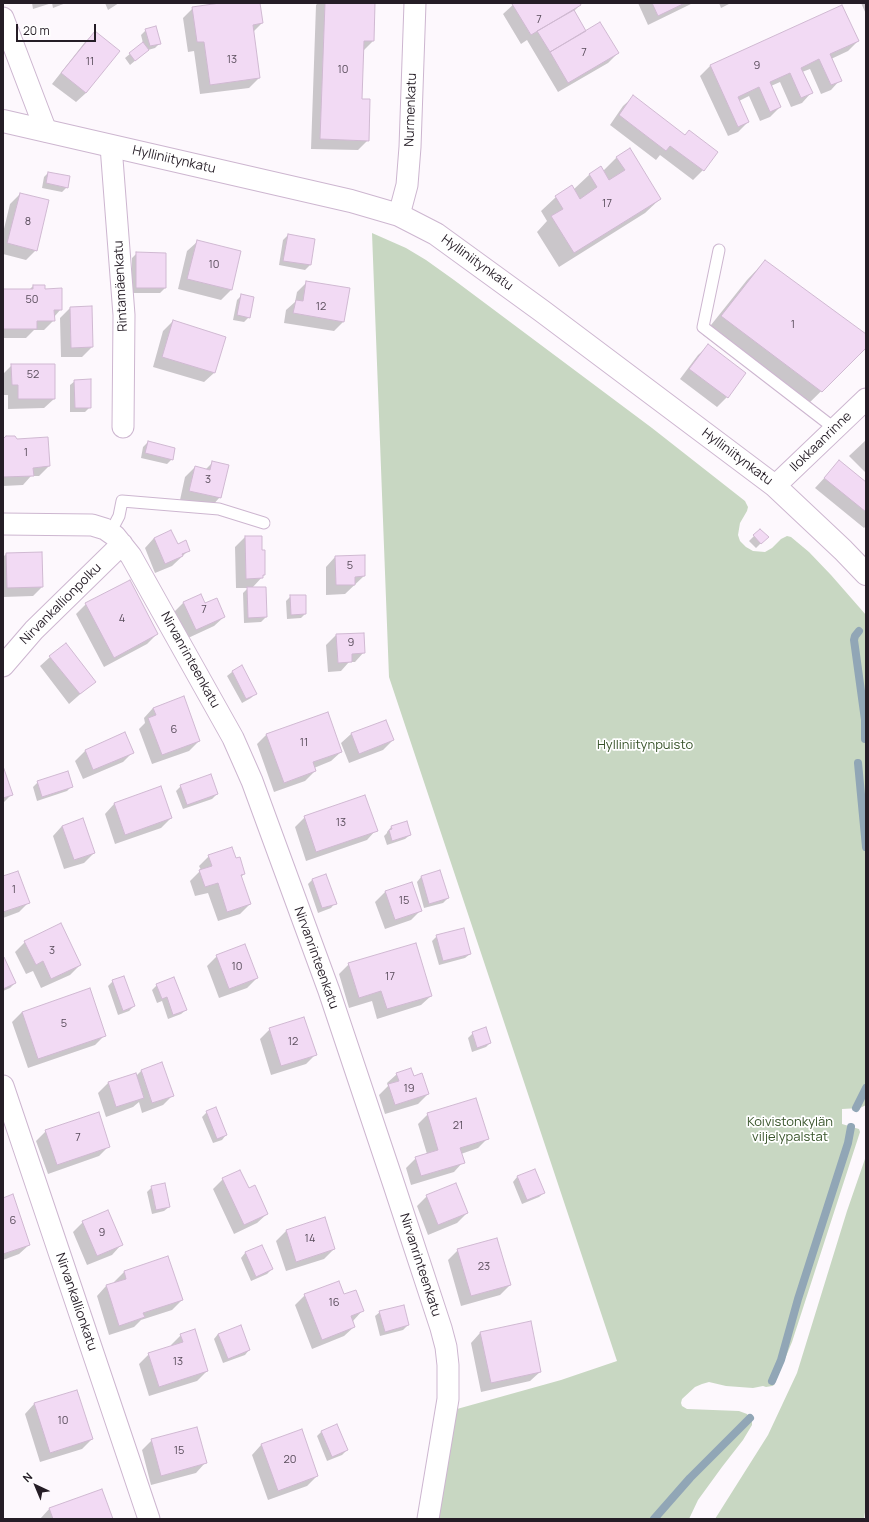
<!DOCTYPE html>
<html>
<head>
<meta charset="utf-8">
<style>
	body { margin:0 }
	#map { position:relative; width:869px; height:1522px; overflow:hidden; background:#fdf8fd; font-family:Manrope,sans-serif }
	canvas { display:block }
	.frame { position:absolute; inset:0; border:4px solid #251d26; pointer-events:none }
	.north { position:absolute; left:16px; top:1466px; width:40px; height:40px; -webkit-text-stroke:3px #fff; paint-order:stroke; rotate:316deg; font-size:11px; font-weight:700; line-height:16px; text-align:center; color:#251d26 }
	.north::after { content:''; display:block; margin:auto; width:14px; height:18px; background:#251d26; clip-path:polygon(50% 0,100% 100%,50% 72%,0 100%) }
	.scale { position:absolute; left:16px; top:24px; width:80px; height:18px; box-sizing:border-box; border:2px solid #251d26; border-top:0; padding-left:5px; font-size:12px; line-height:14px; white-space:nowrap; color:#251d26; -webkit-text-stroke:3px #fff; paint-order:stroke }
</style>
</head>
<body>
<div id="map">
<canvas width="869" height="1522"></canvas>
<div class="frame"></div>
<div class="north">N</div>
<div class="scale">20 m</div>
</div>
<script>
const ctx = document.querySelector('canvas').getContext('2d');
ctx.lineJoin = 'round';
function fill(path, color) { ctx.fillStyle = color; ctx.fill(path, 'evenodd'); }
const toPath = rows => new Path2D(rows.map(r => 'M' + r).join(''));
function strokePath(path, color, width, dash) { ctx.strokeStyle = color; ctx.lineWidth = width; ctx.lineCap = dash ? 'butt' : 'round'; ctx.setLineDash(dash || []); ctx.stroke(path); }
function drawText(font, color, halo, rows, align = 'center') {
  ctx.font = font + ' Manrope,sans-serif'; ctx.lineWidth = 3.5; ctx.setLineDash([]); ctx.textBaseline = 'middle'; ctx.strokeStyle = halo; ctx.fillStyle = color; for (const [text, x, y, turn = 0] of rows) {
    ctx.save(); ctx.translate(x, y); ctx.rotate((+turn || 0) * Math.PI / 180); ctx.textAlign = isNaN(turn) ? turn : align; if (halo) ctx.strokeText(text, 0, 0); ctx.fillText(text, 0, 0); ctx.restore();
  }
}
fill(toPath([
	[372,233,406,248,426,260,454,280,652,428,745,501,748,507,747,511,740,523,738,535,740,541,746,547,753,551,765,552,772,548,781,539,787,536,791,537,809,552,831,575,866,615,866,1105,860,1108,842,1109,842,1124,859,1129,860,1132,792,1342,774,1385,772,1386,766,1387,763,1386,753,1388,726,1386,709,1382,702,1384,695,1387,682,1399,681,1403,682,1406,687,1409,739,1411,747,1414,752,1421,752,1425,743,1440,722,1467,698,1500,689,1519,437,1519,457,1409,561,1380,617,1361,389,677],
	[866,1156,866,1506,864,1519,715,1519,768,1435,797,1373,847,1211]
]), '#c8d7c2');
fill(toPath([
	[32,3,66,3,53,8,52,3,33,9],
	[105,3,119,3,108,10],
	[227,3,259,3,262,23,253,32,259,78,249,88,200,94,194,51,188,52,183,18,193,8],
	[318,3,374,3,373,41,363,51,361,100,368,140,358,150,311,149,316,5],
	[515,3,579,3,580,5,574,11,586,32,618,53,608,63,558,92,527,40,521,44,503,14],
	[638,3,693,3,648,25],
	[719,3,731,3,721,8],
	[861,3,866,3,866,14],
	[842,6,858,41,848,51,831,59,840,80,831,90,821,94,810,69,802,72,811,93,802,103,791,107,780,82,771,86,780,107,770,117,760,121,749,96,739,101,748,122,738,132,728,136,700,76,710,66],
	[146,30,159,44,155,48,148,50,130,65,125,58,143,43,141,35],
	[95,32,118,51,86,93,76,102,52,84,85,42],
	[633,97,685,136,716,152,703,170,693,180,660,155,656,160,610,125,623,106],
	[617,157,660,199,645,213,559,267,537,232,547,221,541,211,556,197,573,190,589,175,601,167,603,171],
	[48,173,67,187,62,192,42,188,44,177],
	[20,194,36,250,26,260,3,254,3,233,10,204],
	[288,235,314,239,310,265,305,270,279,265,283,240],
	[197,242,240,252,231,290,221,300,178,289,187,251],
	[137,253,165,254,165,288,160,293,132,293,132,258],
	[765,261,866,335,866,347,802,410,703,335,747,280],
	[307,282,344,321,334,331,284,323,286,310,295,302,297,292],
	[33,286,44,290,61,309,54,317,54,320,44,330,34,330,26,338,3,338,3,290,29,290],
	[241,296,249,317,244,322,233,320,237,300],
	[70,308,92,347,82,357,61,357,60,318],
	[173,321,214,373,204,382,153,367,163,331],
	[708,346,727,397,717,407,680,379,698,355],
	[12,365,54,399,44,408,8,409,8,395,3,395,3,374],
	[75,381,90,407,85,412,70,412,70,385],
	[3,440,49,466,39,476,31,476,23,485,3,486],
	[866,440,866,473,849,456],
	[148,442,172,459,167,464,141,458,143,447],
	[839,462,866,484,866,526,864,528,815,488],
	[212,463,220,497,211,507,180,500,185,477,195,467,205,470],
	[760,530,767,537,756,548,749,541],
	[245,537,264,575,252,588,266,617,261,622,244,623,243,593,248,588,236,588,235,547],
	[154,538,177,545,189,550,172,566,155,573,145,548],
	[6,554,42,587,33,596,3,597,3,557],
	[335,557,364,576,345,594,326,595,326,567],
	[200,595,205,605,224,617,214,626,186,639,173,613,183,603],
	[291,596,305,614,301,618,287,619,286,601],
	[86,604,157,634,147,644,104,667,76,614],
	[336,635,364,652,355,662,349,662,341,671,328,672,326,645],
	[50,657,94,682,69,704,40,666],
	[242,666,256,693,251,698,242,703,227,676,232,672],
	[153,708,199,741,189,751,152,764,139,729,145,723,144,718],
	[125,734,133,752,123,762,83,779,75,761,85,751],
	[267,734,341,752,331,761,314,768,315,771,305,781,274,792,257,744],
	[351,734,393,740,383,750,349,763,341,743],
	[3,769,12,794,3,803],
	[38,782,72,786,67,791,37,801,33,787],
	[181,786,217,794,212,799,183,809,176,791],
	[114,804,171,818,161,828,115,844,105,814],
	[305,817,376,830,367,840,306,861,295,827],
	[406,823,410,835,405,839,387,845,384,836,387,833,387,832,391,827],
	[62,826,94,853,84,863,64,869,53,836],
	[209,856,235,859,244,874,241,877,250,904,240,914,218,921,208,893,195,896,190,881,201,870,199,866],
	[3,877,29,902,19,912,3,918],
	[421,877,448,898,443,903,424,908,417,882],
	[312,880,335,903,331,908,318,913,308,884],
	[411,883,421,910,411,920,385,929,375,902,385,892],
	[437,936,470,954,465,958,439,965,432,941],
	[25,942,80,965,70,975,41,988,33,971,26,974,15,952],
	[217,956,257,978,247,988,219,998,207,966],
	[3,958,15,983,10,988,3,991],
	[349,964,431,996,421,1005,377,1019,372,1001,349,1008,339,974],
	[113,981,134,1006,129,1011,118,1015,108,986],
	[157,985,186,1010,181,1014,168,1019,162,1001,157,1003,152,990],
	[22,1012,105,1035,95,1045,28,1068,12,1022],
	[270,1029,316,1054,306,1064,271,1075,260,1039],
	[473,1033,490,1043,486,1047,472,1052,468,1038],
	[162,1064,173,1095,163,1105,142,1113,139,1102,133,1107,106,1117,98,1093,108,1083,135,1074,136,1076,141,1071],
	[397,1074,413,1077,428,1094,418,1104,385,1114,379,1095,388,1086,387,1083],
	[207,1112,226,1135,222,1140,213,1143,202,1117],
	[428,1114,488,1138,478,1148,461,1154,463,1162,454,1172,411,1185,406,1168,416,1158,427,1154,418,1124],
	[46,1131,109,1146,99,1156,48,1174,36,1141],
	[517,1177,544,1193,539,1197,522,1204,513,1182],
	[223,1179,248,1189,267,1214,257,1223,234,1234,213,1189],
	[152,1187,169,1207,164,1211,152,1214,147,1192],
	[427,1196,467,1213,457,1223,428,1235,417,1206],
	[3,1199,29,1245,19,1254,3,1260],
	[83,1222,121,1245,112,1255,87,1265,73,1232],
	[286,1231,334,1249,324,1259,286,1271,276,1241],
	[262,1246,272,1269,267,1274,251,1281,241,1258,245,1253],
	[458,1250,510,1285,500,1295,461,1306,448,1260],
	[124,1272,182,1300,172,1310,141,1320,134,1327,109,1335,97,1296,106,1286,115,1283,114,1282],
	[305,1295,343,1296,362,1311,353,1321,354,1327,344,1336,312,1349,295,1305],
	[380,1312,408,1325,403,1330,380,1336,375,1316],
	[480,1333,540,1372,530,1381,481,1392,471,1343],
	[218,1334,249,1350,245,1355,223,1363,214,1339],
	[181,1335,207,1371,197,1381,149,1396,139,1364,149,1354,172,1347,171,1345],
	[34,1404,92,1439,82,1449,40,1462,25,1414],
	[322,1431,347,1450,342,1455,327,1461,317,1436],
	[152,1440,205,1463,196,1473,151,1485,142,1450],
	[261,1445,317,1476,307,1486,268,1500,252,1455],
	[50,1508,112,1519,40,1519]
]), '#0003');
strokePath(toPath([
	[859,631,855,636,854,640,865,720,865,739],
	[858,763,866,847],
	[856,1108,866,1088],
	[772,1381,781,1360,798,1299,848,1143,851,1127],
	[654,1519,690,1478,750,1418]
]), '#91a6b6', 8);
const building = toPath([
	[220,3,260,3,263,23,253,25,260,78,210,85,204,42,197,42,192,7,220,3],
	[325,3,375,3,374,41,364,41,362,99,370,99,369,141,320,139,325,3],
	[513,3,580,3,581,5,531,35,512,4,513,3],
	[652,3,685,3,658,16,652,3],
	[842,5,859,41,830,54,842,81,831,85,819,59,801,68,813,93,801,98,790,73,770,82,781,107,770,112,759,87,738,97,749,122,738,127,710,65,842,5],
	[574,10,586,31,550,52,537,31,574,10],
	[600,22,619,53,568,83,550,52,600,22],
	[156,26,161,44,150,46,145,29,156,26],
	[95,31,120,51,86,93,61,73,95,31],
	[143,42,149,50,135,61,129,53,143,42],
	[633,95,685,135,689,130,718,152,704,171,670,146,666,151,619,115,633,95],
	[630,148,661,199,574,253,551,216,563,209,555,196,572,185,580,199,597,187,589,174,601,166,609,180,625,170,616,157,630,148],
	[48,172,70,176,68,188,46,183,48,172],
	[20,193,49,200,37,251,7,243,20,193],
	[288,234,315,239,311,265,283,261,288,234],
	[197,240,241,251,232,290,187,279,197,240],
	[136,252,166,253,166,288,136,288,136,252],
	[765,260,866,334,866,348,822,392,721,316,765,260],
	[306,281,350,288,344,322,293,313,296,300,303,301,306,281],
	[33,285,45,285,45,289,62,288,62,310,54,310,55,321,37,321,37,329,3,329,3,289,33,289,33,285],
	[241,294,254,297,250,318,237,315,241,294],
	[92,306,93,347,71,348,70,307,92,306],
	[173,320,226,337,215,373,162,357,173,320],
	[708,344,746,373,728,398,689,369,708,344],
	[11,364,55,364,55,399,18,399,18,385,12,385,11,364],
	[91,379,91,408,75,408,74,380,91,379],
	[6,436,15,436,17,439,48,437,50,466,33,468,34,476,3,477,3,439,6,436],
	[148,441,175,448,173,460,145,453,148,441],
	[839,460,866,482,866,512,824,478,839,460],
	[212,461,229,465,221,498,189,491,195,466,210,470,212,461],
	[760,529,769,537,761,544,753,535,760,529],
	[171,530,178,544,186,540,190,551,182,554,183,556,165,564,154,538,171,530],
	[245,536,262,536,262,550,265,550,265,575,263,575,263,578,246,579,245,536],
	[42,552,43,587,7,588,6,553,42,552],
	[365,555,365,576,355,577,355,585,336,585,335,556,365,555],
	[130,580,158,634,114,658,85,603,130,580],
	[247,587,266,587,267,617,248,618,247,587],
	[201,594,205,603,217,598,225,617,196,630,183,602,201,594],
	[290,595,306,595,306,614,291,615,290,595],
	[364,633,365,653,352,654,352,662,338,663,336,634,364,633],
	[66,643,96,682,80,694,49,656,66,643],
	[242,665,257,694,246,699,232,671,242,665],
	[184,696,200,741,162,755,148,718,156,715,153,708,184,696],
	[328,712,342,752,313,762,316,771,284,783,266,734,328,712],
	[386,720,394,740,359,754,351,733,386,720],
	[125,732,134,753,93,770,85,750,125,732],
	[3,766,13,795,3,798,3,766],
	[68,771,73,787,42,797,37,781,68,771],
	[211,774,218,794,187,805,180,785,211,774],
	[161,786,172,818,125,835,114,803,161,786],
	[365,795,378,831,316,852,304,816,365,795],
	[83,818,95,853,74,860,62,826,83,818],
	[407,821,411,835,392,841,389,830,392,829,391,826,407,821],
	[232,847,236,858,240,857,245,874,241,875,251,904,227,912,218,883,205,887,199,870,212,866,208,855,232,847],
	[440,870,449,898,429,904,421,876,440,870],
	[18,871,30,903,3,912,3,876,18,871],
	[326,874,337,904,322,908,312,879,326,874],
	[412,882,422,911,395,920,385,891,412,882],
	[61,923,81,965,51,979,43,961,36,965,24,941,61,923],
	[464,928,471,954,443,961,436,935,464,928],
	[416,943,432,996,387,1009,381,991,359,998,348,963,416,943],
	[245,944,258,978,229,989,216,955,245,944],
	[3,957,4,957,16,983,3,989,3,957],
	[124,976,135,1006,123,1011,112,980,124,976],
	[174,977,187,1010,173,1015,167,997,162,999,156,984,174,977],
	[90,988,106,1036,38,1059,22,1012,90,988],
	[304,1017,317,1055,281,1066,269,1028,304,1017],
	[486,1027,491,1043,477,1048,472,1032,486,1027],
	[162,1062,174,1096,152,1103,141,1070,162,1062],
	[411,1068,414,1076,422,1073,429,1094,395,1105,388,1084,399,1081,396,1073,411,1068],
	[136,1073,144,1098,116,1107,108,1082,136,1073],
	[476,1098,489,1139,460,1148,465,1163,421,1176,415,1157,438,1150,427,1113,476,1098],
	[216,1107,227,1135,217,1139,206,1111,216,1107],
	[99,1112,110,1147,57,1165,45,1130,99,1112],
	[535,1169,545,1193,527,1200,517,1176,535,1169],
	[240,1170,249,1188,255,1185,268,1214,244,1225,222,1178,240,1170],
	[165,1183,170,1207,156,1210,151,1186,165,1183],
	[456,1183,468,1213,438,1225,426,1195,456,1183],
	[13,1194,30,1245,3,1254,3,1198,13,1194],
	[108,1210,123,1245,97,1256,82,1221,108,1210],
	[325,1217,335,1249,296,1262,286,1230,325,1217],
	[497,1238,511,1285,471,1296,457,1249,497,1238],
	[262,1245,273,1269,256,1277,245,1252,262,1245],
	[168,1256,183,1300,143,1313,145,1317,119,1326,106,1285,126,1279,124,1271,168,1256],
	[339,1281,344,1294,356,1290,364,1311,351,1316,355,1327,322,1340,304,1294,339,1281],
	[404,1305,409,1325,385,1332,379,1311,404,1305],
	[531,1321,541,1372,491,1383,480,1332,531,1321],
	[241,1325,250,1350,228,1359,218,1334,241,1325],
	[195,1329,208,1371,159,1387,148,1353,183,1342,180,1334,195,1329],
	[77,1390,93,1439,50,1453,34,1403,77,1390],
	[337,1424,348,1450,332,1457,321,1431,337,1424],
	[197,1427,207,1463,161,1476,151,1439,197,1427],
	[302,1429,318,1476,278,1491,261,1444,302,1429],
	[102,1489,113,1519,53,1519,49,1508,102,1489]
]);
fill(building, '#f2daf4');
strokePath(building, '#d0b9d2', 1);
const lane = toPath([
	[719,250,703,327,834,428],
	[110,533,119,516,122,501,219,509,264,523]
]);
const street = toPath([
	[3,18,46,131],
	[111,146,124,315,123,427],
	[399,215,407,185,410,147,415,3],
	[775,486,866,399],
	[3,524,92,525,105,529,115,536,131,556,233,738,252,781,329,991,394,1185,441,1328,446,1347,448,1365,448,1399,428,1519],
	[3,666,34,630,122,544],
	[3,1086,149,1519]
]);
const secondary = toPath([
	[3,121,351,201,399,215,436,234,542,311,775,486,843,550,866,574]
]);
strokePath(lane, '#cdb6d0', 13);
strokePath(street, '#cdb6d0', 23);
strokePath(secondary, '#cdb6d0', 24);
strokePath(lane, '#fff', 11);
strokePath(street, '#fff', 21);
strokePath(secondary, '#fff', 22);
drawText('11px', '#584c5a', null, [
	["7",539,20],
	["7",584,53],
	["13",232,60],
	["11",90,62],
	["9",757,66],
	["10",343,70],
	["17",607,204],
	["8",28,222],
	["10",214,265],
	["50",32,300],
	["12",321,307],
	["1",793,325],
	["52",33,375],
	["1",26,453],
	["3",208,480],
	["5",350,566],
	["7",204,610],
	["4",122,619],
	["9",351,643],
	["6",174,730],
	["11",304,743],
	["13",341,823],
	["1",14,890],
	["15",404,901],
	["3",52,951],
	["10",237,967],
	["17",390,977],
	["5",64,1024],
	["12",293,1042],
	["19",409,1089],
	["21",458,1126],
	["7",78,1138],
	["6",13,1221],
	["9",102,1233],
	["14",310,1239],
	["23",484,1267],
	["16",334,1303],
	["13",178,1362],
	["10",63,1421],
	["15",179,1451],
	["20",290,1460]
]);
drawText('13px', '#251d26', '#fff', [
	["Nurmenkatu",411,110,-88],
	["Hylliniitynkatu",174,160,13],
	["Hylliniitynkatu",477,263,36],
	["Rintamäenkatu",121,286,-93],
	["Ilokkaanrinne",821,442,-44],
	["Hylliniitynkatu",737,457,37],
	["Nirvankallionpolku",61,604,-45],
	["Nirvanrinteenkatu",190,660,61],
	["Nirvanrinteenkatu",316,958,70],
	["Nirvanrinteenkatu",420,1265,72],
	["Nirvankallionkatu",76,1302,71]
]);
drawText('13px', '#375329', '#fff', [
	["Hylliniitynpuisto",645,745],
	["Koivistonkylän",790,1122],
	["viljelypalstat",790,1137]
]);
</script>
</body>
</html>
